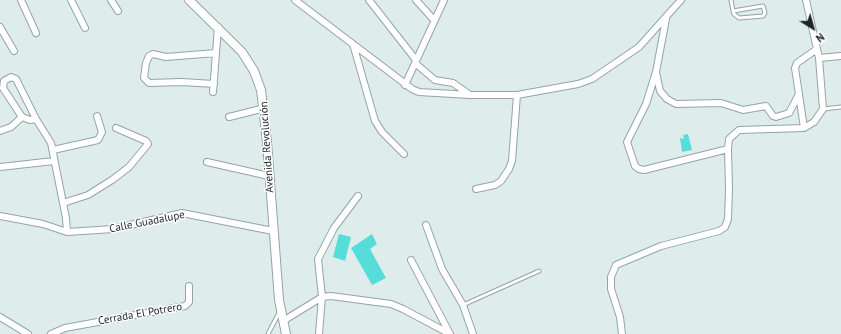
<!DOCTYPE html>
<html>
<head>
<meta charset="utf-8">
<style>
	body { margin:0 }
	#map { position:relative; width:841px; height:334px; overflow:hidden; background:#deedec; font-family:"PT Sans",sans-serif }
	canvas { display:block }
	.north { position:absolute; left:793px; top:8px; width:40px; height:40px; -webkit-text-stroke:3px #fff; paint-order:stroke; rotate:143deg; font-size:11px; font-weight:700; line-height:16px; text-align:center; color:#1d2322 }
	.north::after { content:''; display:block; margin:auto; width:14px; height:18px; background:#1d2322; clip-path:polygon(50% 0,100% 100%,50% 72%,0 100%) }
</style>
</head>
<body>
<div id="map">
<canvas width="841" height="334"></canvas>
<div class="north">N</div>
</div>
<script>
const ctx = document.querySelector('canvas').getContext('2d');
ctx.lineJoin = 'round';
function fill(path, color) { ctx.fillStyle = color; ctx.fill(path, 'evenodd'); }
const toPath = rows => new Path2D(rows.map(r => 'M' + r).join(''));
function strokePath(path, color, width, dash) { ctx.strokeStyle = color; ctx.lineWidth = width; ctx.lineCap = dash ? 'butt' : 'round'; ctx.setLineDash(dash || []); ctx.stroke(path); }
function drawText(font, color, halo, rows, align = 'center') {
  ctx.font = font + ' "PT Sans",sans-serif'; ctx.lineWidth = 3; ctx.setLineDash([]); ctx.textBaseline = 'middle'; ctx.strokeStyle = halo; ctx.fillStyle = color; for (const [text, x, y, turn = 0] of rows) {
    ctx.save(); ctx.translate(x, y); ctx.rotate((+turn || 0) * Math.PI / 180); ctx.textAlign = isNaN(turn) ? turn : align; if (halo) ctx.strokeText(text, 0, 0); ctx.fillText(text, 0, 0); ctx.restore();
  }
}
fill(toPath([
	[688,134,692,150,682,152,680,138,684,139,683,135],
	[339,234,351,237,345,261,333,257],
	[372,234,377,244,370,249,386,278,372,285,351,248]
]), '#57ddd9');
const service = toPath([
	[731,0,733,11],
	[763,6,765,13,763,16,739,18,734,14,733,11,763,6],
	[823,109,841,107],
	[463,305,539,271],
	[268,334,280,311]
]);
const minor = toPath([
	[21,0,36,33],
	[71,0,85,28],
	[111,0,118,11],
	[295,0,412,89,419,92,470,95,517,95,578,84,592,79,639,47,681,0],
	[369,0,416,60],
	[416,0,434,20],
	[666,19,656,72,660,91,667,99,676,104,721,103,743,110,766,106,773,116,776,117,789,113,799,94],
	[0,27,14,51],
	[353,44,375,121,382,132,404,154],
	[819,58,841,56],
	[415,63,435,80,453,83,470,95],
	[656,72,646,104,627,142,635,166,639,169,644,170,728,149,729,139,739,130,804,128,814,122,823,109,819,58,806,0],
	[214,84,182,82,149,83,144,78,146,63,149,56,153,54,166,57,216,53],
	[405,85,444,0],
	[213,92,218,27],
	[229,117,265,108],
	[36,119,30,120,22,117,3,88,4,81,11,77,16,79,36,119,51,143,66,218,67,232],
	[804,128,795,68,797,63,817,49],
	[0,131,11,127,22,117],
	[53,150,98,140,102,132,97,116],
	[207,162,269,176],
	[0,167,54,161],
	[476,189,495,185,501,181,509,169,512,161,517,95],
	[63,203,88,195,112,180,129,167,148,144,146,141,116,128],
	[0,216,43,224,67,232,113,229,182,213,273,231],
	[426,225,442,269,463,305,473,334],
	[411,260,450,334],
	[0,317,28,334],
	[283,321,322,297,331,296,391,304,403,309,450,334],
	[51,334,65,328,185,306,189,302,189,286],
	[319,334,322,297,318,259,334,228,358,196],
	[622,334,620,317,611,289,611,277,616,265,661,246,719,231,725,227,728,219,729,188,728,149]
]);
const tertiary = toPath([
	[189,0,242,52,254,71,261,90,267,142,279,300,286,334]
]);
strokePath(service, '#95a4a3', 5);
strokePath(minor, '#95a4a3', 8);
strokePath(tertiary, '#95a4a3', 10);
strokePath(service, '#fff', 3);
strokePath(minor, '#fff', 6);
strokePath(tertiary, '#fff', 8);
drawText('11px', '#1d2322', '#fff', [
	["Avenida Revolución",267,147,-94],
	["Calle Guadalupe",147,222,-11],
	["Cerrada El Potrero",140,314,-10]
]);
</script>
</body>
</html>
